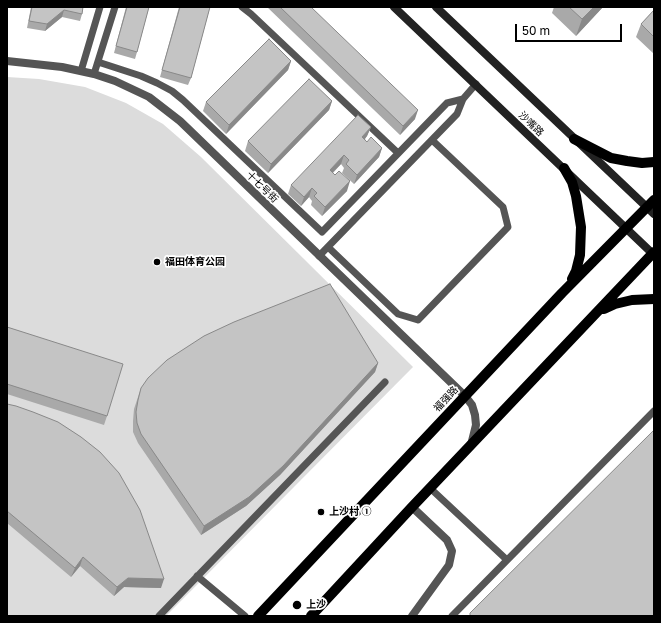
<!DOCTYPE html>
<html>
<head>
<meta charset="utf-8">
<style>
	body { margin:0 }
	#map { position:relative; width:661px; height:623px; overflow:hidden; background:#fff; font-family:"Golos Text",sans-serif }
	canvas { display:block }
	.frame { position:absolute; inset:0; border:8px solid #000; pointer-events:none }
	.scale { position:absolute; left:515px; top:24px; width:107px; height:18px; box-sizing:border-box; border:2px solid #000; border-top:0; padding-left:5px; font-size:12px; line-height:14px; white-space:nowrap; color:#000; -webkit-text-stroke:3px #fff; paint-order:stroke }
</style>
</head>
<body>
<div id="map">
<canvas width="661" height="623"></canvas>
<div class="frame"></div>
<div class="scale">50 m</div>
</div>
<script>
const ctx = document.querySelector('canvas').getContext('2d');
ctx.lineJoin = 'round';
function fill(path, color) { ctx.fillStyle = color; ctx.fill(path, 'evenodd'); }
const toPath = rows => new Path2D(rows.map(r => 'M' + r).join(''));
function strokePath(path, color, width, dash) { ctx.strokeStyle = color; ctx.lineWidth = width; ctx.lineCap = dash ? 'butt' : 'round'; ctx.setLineDash(dash || []); ctx.stroke(path); }
function drawText(font, color, halo, rows, align = 'center') {
  ctx.font = font + ' "Golos Text","Noto Sans SC",sans-serif'; ctx.lineWidth = 3.5; ctx.setLineDash([]); ctx.textBaseline = 'middle'; ctx.strokeStyle = halo; ctx.fillStyle = color; for (const [text, x, y, turn = 0] of rows) {
    ctx.save(); ctx.translate(x, y); ctx.rotate((+turn || 0) * Math.PI / 180); ctx.textAlign = isNaN(turn) ? turn : align; if (halo) ctx.strokeText(text, 0, 0); ctx.fillText(text, 0, 0); ctx.restore();
  }
}
fill(toPath([
	[7,77,39,79,85,87,126,103,163,124,201,157,413,367,166,616,7,616]
]), '#dcdcdc');
strokePath(toPath([
	[242,7,251,14,398,153],
	[98,62,141,76,157,83,172,91,183,100,322,232,447,103,463,99],
	[81,71,100,7],
	[94,74,115,7],
	[328,247,398,314,418,320,508,227,503,207,432,140],
	[319,256,457,114,463,99,476,84],
	[430,488,507,560],
	[197,576,245,616],
	[159,616,385,382],
	[452,616,654,411]
]), '#555', 7);
strokePath(toPath([
	[7,61,62,67,94,74,115,81,149,97,180,121,465,396,472,405,475,415,476,425,471,445],
	[412,507,447,540,452,551,449,565,412,616]
]), '#555', 8);
strokePath(toPath([
	[394,7,654,255],
	[436,7,654,214]
]), '#222', 8);
strokePath(toPath([
	[574,139,611,158,627,161,642,163,654,162],
	[564,168,572,182,576,196,581,227,580,255,576,271,572,279],
	[604,309,615,304,632,300,654,299],
	[258,616,562,293,654,200],
	[311,616,412,507,654,252]
]), '#000', 10);
fill(toPath([
	[31,7,83,7,82,14,80,21,62,17,45,31,27,28],
	[126,7,149,7,137,52,135,59,114,53],
	[179,7,210,7,191,78,188,85,160,77],
	[267,7,311,7,415,119,400,135],
	[554,7,603,7,576,36,552,13],
	[654,10,654,54,636,37,641,24],
	[291,61,288,70,226,134,203,111,206,102],
	[332,101,329,110,268,173,245,151,248,141],
	[371,127,367,136,365,139,367,142,382,148,379,157,354,184,342,173,344,168,341,164,333,173,347,191,322,216,311,205,312,201,309,197,301,206,288,194,291,185],
	[7,327,107,416,104,425,7,394],
	[378,363,375,372,280,475,246,506,201,535,138,443,133,432,133,421,134,409,141,388],
	[7,404,161,588,124,587,114,596,80,566,71,577,7,523]
]), '#a9a9a9');
fill(toPath([
	[594,7,603,7,576,36,582,19],
	[64,10,62,17,45,31,47,24],
	[291,61,288,70,226,134,229,125],
	[332,101,329,110,268,173,271,164],
	[418,110,415,119,400,135,403,126],
	[371,127,367,136,359,146,362,137],
	[382,148,379,157,354,184,357,175],
	[344,155,341,164,326,179,330,170],
	[350,181,347,191,322,216,325,207],
	[312,188,309,197,301,206,304,197],
	[378,363,375,372,280,475,246,506,201,535,204,526],
	[83,557,80,566,71,577,75,568],
	[128,578,164,579,161,588,124,587,114,596,117,587]
]), '#898989');
const building = toPath([
	[32,7,83,7,82,14,64,10,47,24,29,21,32,7],
	[127,7,149,7,137,52,116,46,127,7],
	[180,7,210,7,191,78,162,70,180,7],
	[280,7,311,7,418,110,403,126,280,7],
	[569,7,594,7,582,19,569,7],
	[654,10,654,37,641,24,654,10],
	[269,39,291,61,229,125,206,102,269,39],
	[309,79,332,101,271,164,248,141,309,79],
	[358,115,371,127,362,137,367,142,371,137,382,148,357,175,346,164,349,160,344,155,330,170,335,175,339,171,350,181,325,207,314,196,317,193,312,188,304,197,291,185,358,115],
	[330,284,378,363,283,466,249,497,204,526,141,434,137,423,136,412,138,400,141,388,148,378,167,360,204,336,234,322,330,284],
	[7,327,123,364,107,416,7,384,7,327],
	[7,404,16,406,33,412,58,422,81,437,100,452,119,473,140,510,164,579,128,578,117,587,83,557,75,568,7,511,7,433,8,433,7,432,7,404],
	[654,430,654,616,470,616,470,613,654,430]
]);
fill(building, '#c4c4c4');
strokePath(building, '#898989', 1);
for (const [x, y, r, color] of [
	[157,262,4,"#000"],
	[321,512,4,"#000"],
	[297,605,5,"#000"]
]) { const dot = new Path2D(); dot.arc(x, y, r, 0, 2 * Math.PI); ctx.fillStyle = color; ctx.fill(dot); strokePath(dot, '#fff', 1.5); }
drawText('10px', '#000', '#fff', [
	["沙嘴路",531,124,44],
	["十七号街",262,187,44],
	["福强路",446,399,-47]
]);
drawText('bold 10px', '#000', '#fff', [
	["福田体育公园",165,262],
	["上沙村 ①",329,512],
	["上沙",306,605]
], 'left');
</script>
</body>
</html>
